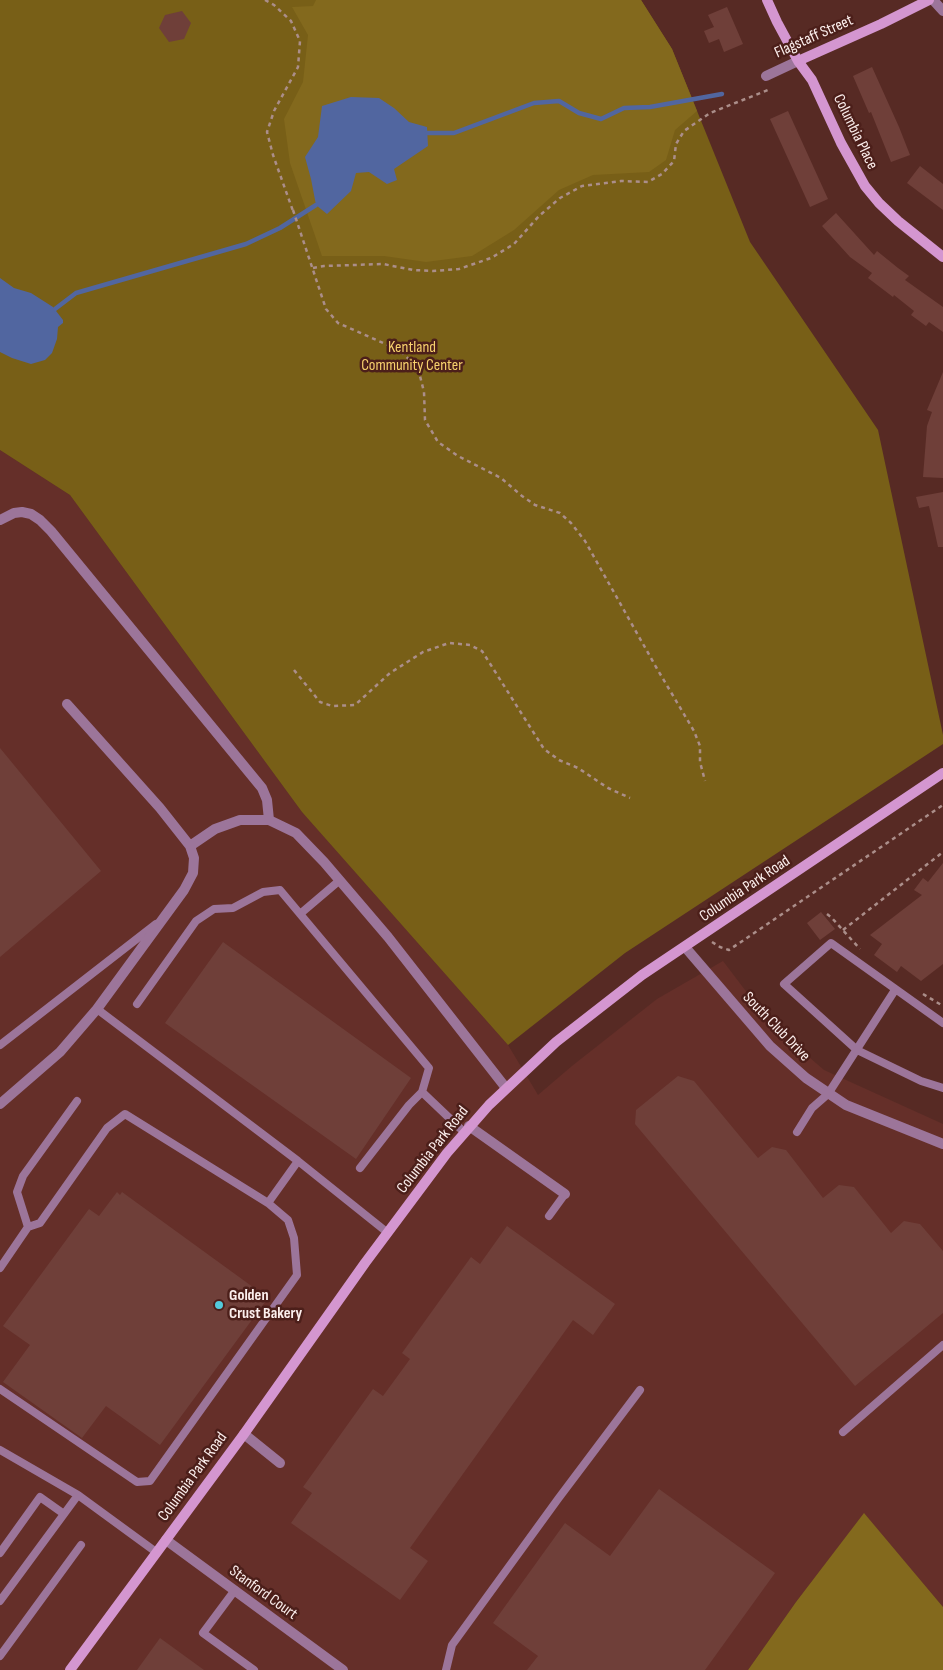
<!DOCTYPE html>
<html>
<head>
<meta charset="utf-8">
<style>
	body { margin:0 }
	canvas { display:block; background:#572a24 }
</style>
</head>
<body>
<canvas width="943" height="1670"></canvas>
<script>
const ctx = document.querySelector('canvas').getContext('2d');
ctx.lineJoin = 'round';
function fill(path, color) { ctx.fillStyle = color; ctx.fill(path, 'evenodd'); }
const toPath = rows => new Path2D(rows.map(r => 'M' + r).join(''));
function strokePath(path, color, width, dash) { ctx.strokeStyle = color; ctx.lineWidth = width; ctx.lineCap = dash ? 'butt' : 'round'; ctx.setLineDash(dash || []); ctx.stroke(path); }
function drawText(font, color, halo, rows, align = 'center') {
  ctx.font = font + ' "Sofia Sans Condensed",sans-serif'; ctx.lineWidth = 5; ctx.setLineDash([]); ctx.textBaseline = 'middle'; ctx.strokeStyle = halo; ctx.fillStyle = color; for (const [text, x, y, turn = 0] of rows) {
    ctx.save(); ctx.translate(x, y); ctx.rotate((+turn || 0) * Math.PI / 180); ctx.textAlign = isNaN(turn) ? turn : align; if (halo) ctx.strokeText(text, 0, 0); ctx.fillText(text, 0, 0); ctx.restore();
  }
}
fill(toPath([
	[0,450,70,495,302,812,508,1045,538,1095,572,1066,657,999,723,961,745,990,781,1033,824,1070,943,1124,943,1607,864,1514,796,1602,748,1670,0,1670]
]), '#652f29');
fill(toPath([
	[0,0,641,0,672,49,750,242,878,430,943,735,943,744,625,953,508,1045,302,812,70,495,0,450]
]), '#785f17');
fill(toPath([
	[316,0,641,0,672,49,697,111,675,130,666,160,649,172,593,175,559,190,514,230,472,256,426,262,384,256,322,256,290,163,284,119,303,82,308,35,292,7,313,6],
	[864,1513,943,1607,943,1670,748,1670,796,1602]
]), '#83691d');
fill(toPath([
	[351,97,379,98,394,108,409,122,427,127,428,146,394,169,397,180,387,184,369,172,356,173,351,191,327,214,316,205,311,179,305,157,318,137,322,106],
	[0,278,14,288,31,293,53,307,63,320,63,323,58,327,57,339,52,353,45,360,31,364,12,358,0,352]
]), '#5166a0');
strokePath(toPath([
	[427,133,454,133,534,103,559,101,579,113,601,119,624,108,650,107,722,94],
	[55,309,76,293,246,244,280,228,316,205]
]), '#5166a0', 4.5);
fill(toPath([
	[727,7,743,44,724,52,719,39,709,43,704,31,714,27,708,15],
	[182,11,191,23,184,39,169,42,159,28,165,15],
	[872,67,899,127,910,155,891,162,871,112,869,113,853,76],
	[788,111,828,199,810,207,770,119],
	[920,166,943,184,943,210,907,183],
	[836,213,874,255,877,251,898,268,909,276,905,280,943,307,943,332,929,322,926,326,911,315,914,311,894,295,893,297,868,278,872,273,850,257,822,226],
	[943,372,943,478,923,477,927,426,932,412,927,410],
	[943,492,943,547,938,547,929,506,919,508,916,497],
	[0,748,101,871,0,957],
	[943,863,943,964,921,981,901,966,897,972,874,955,882,944,870,935,922,895,914,890,923,878,928,882],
	[821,912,835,929,820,940,807,923],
	[223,942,411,1078,356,1159,165,1023],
	[678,1076,694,1081,758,1158,772,1147,786,1150,823,1198,839,1185,854,1187,891,1233,904,1221,920,1224,943,1251,943,1313,855,1386,635,1124,636,1110],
	[117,1192,120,1195,122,1192,268,1298,160,1445,106,1406,82,1438,3,1382,30,1345,3,1326,89,1209,99,1216],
	[507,1226,615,1304,593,1335,573,1320,410,1548,428,1561,400,1600,291,1523,312,1493,303,1487,373,1389,383,1396,410,1359,402,1353,471,1257,480,1264],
	[659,1489,775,1573,705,1670,527,1670,538,1656,493,1623,565,1523,610,1556],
	[160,1638,204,1670,137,1670]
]), '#6f3f39');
strokePath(toPath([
	[265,0,274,5,291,21,300,41,298,67,274,111,267,132,273,155,293,211],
	[293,210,326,309,338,323,399,350,412,362,420,376,424,392,425,420,438,442,458,456,501,478,522,496,535,505,560,513,571,523,585,541,656,667,694,731,700,746,700,762,705,781],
	[313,268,324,266,383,264,413,270,433,271,459,269,491,258,514,244,539,216,560,198,582,186,621,181,648,182,662,174,674,161,676,144,684,131,710,113,768,90,768,88],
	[294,670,320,702,332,706,355,705,390,673,423,652,449,643,470,645,482,651,544,749,559,760,578,768,608,788,630,798],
	[827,914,831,917,860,949],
	[843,930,943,852],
	[712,942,720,947,729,950,943,805],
	[923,994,943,1006]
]), '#ab8e8a', 2.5, [4, 4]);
strokePath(toPath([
	[300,914,340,880],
	[137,1004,196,921,214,909,233,908,263,892,280,890,429,1068,422,1092,464,1132],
	[97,1009,298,1161,388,1233],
	[943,1023,831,943,784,984,857,1050,921,1081,943,1088],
	[0,1045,156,924],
	[797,1132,812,1108,828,1094,895,990],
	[360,1168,409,1105,422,1092],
	[268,1203,298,1161],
	[549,1216,565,1194],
	[28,1227,17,1192,23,1176,77,1101],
	[0,1268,28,1227,40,1223,107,1128,125,1114,268,1203,288,1220,294,1238,297,1275,150,1481,137,1482,0,1389],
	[843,1432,943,1345],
	[0,1450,78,1495],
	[0,1553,40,1497,64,1514],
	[235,1590,203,1633,254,1670],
	[0,1601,78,1495,156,1552],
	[0,1656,81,1545],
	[446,1670,452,1645,558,1499,640,1390]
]), '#9c759a', 8);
strokePath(toPath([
	[933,0,943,11],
	[766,76,798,61],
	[0,520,14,513,22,512,31,514,40,520,51,531,262,788,267,800,269,820],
	[190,846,215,829,240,820,269,820,296,833,324,862,388,937,506,1088],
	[685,947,770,1046,806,1078,846,1105,943,1144],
	[0,1104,60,1052,97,1009,184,890,193,873,194,858,190,846,160,808,67,704],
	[469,1126,565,1194],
	[244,1434,280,1463],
	[166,1540,343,1670]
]), '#9c759a', 10);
strokePath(toPath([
	[767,0,777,22,798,61,812,80,841,143,865,186,879,203,898,221,943,257],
	[798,61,881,24,929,0],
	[70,1670,244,1434,365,1263,447,1153,489,1105,556,1042,642,975,943,773]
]), '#d496d0', 10);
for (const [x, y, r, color] of [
	[219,1305,5,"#53cadc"]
]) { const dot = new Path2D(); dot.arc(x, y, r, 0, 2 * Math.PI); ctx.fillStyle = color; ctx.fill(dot); strokePath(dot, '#4c1f1a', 2); }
drawText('16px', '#fcefed', '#4c1f1a', [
	["Flagstaff Street",814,37,-24],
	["Columbia Place",855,132,64],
	["Columbia Park Road",745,889,-34],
	["South Club Drive",776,1027,46],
	["Columbia Park Road",433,1150,-52],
	["Columbia Park Road",193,1477,-54],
	["Stanford Court",263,1593,36]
]);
drawText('16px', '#f7d16d', '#4c1f1a', [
	["Kentland",412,348],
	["Community Center",412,366]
]);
drawText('bold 16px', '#fcefed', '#4c1f1a', [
	["Golden",229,1296],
	["Crust Bakery",229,1314]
], 'left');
</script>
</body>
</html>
